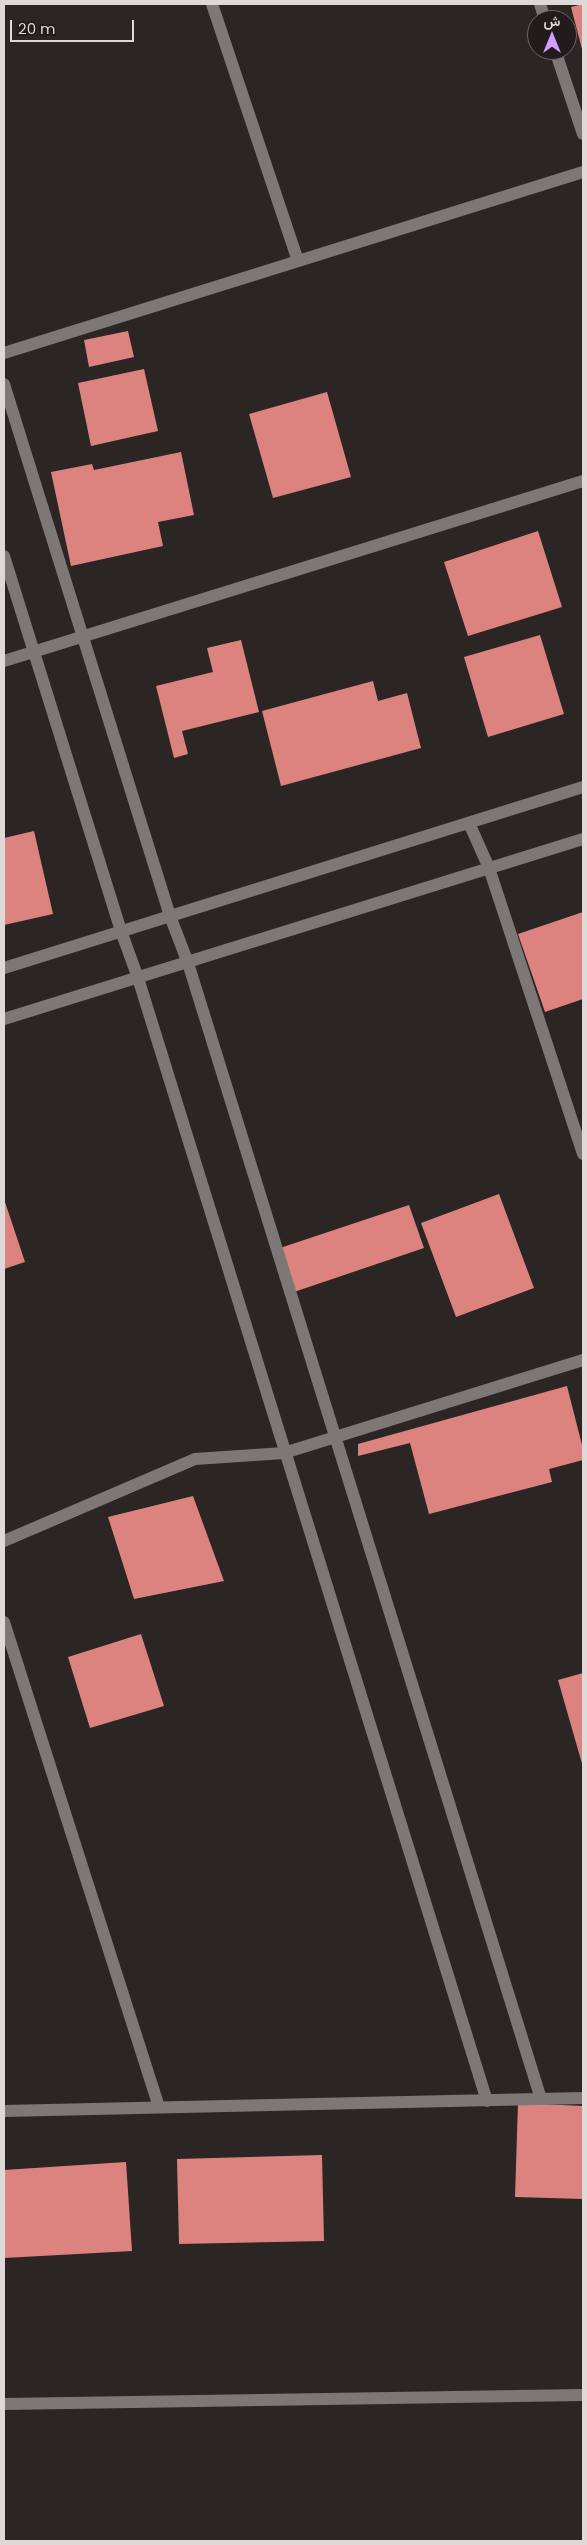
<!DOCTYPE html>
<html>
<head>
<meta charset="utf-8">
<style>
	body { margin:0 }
	#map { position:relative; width:587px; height:2545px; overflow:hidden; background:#2b2624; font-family:Poppins,Vazirmatn,sans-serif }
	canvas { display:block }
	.frame { position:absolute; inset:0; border:5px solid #dcd9d8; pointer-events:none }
	.north { position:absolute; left:527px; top:10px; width:50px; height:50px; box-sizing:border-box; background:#211c1b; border:1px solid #6c6867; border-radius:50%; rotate:0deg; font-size:14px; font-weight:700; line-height:20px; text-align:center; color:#dcd9d8 }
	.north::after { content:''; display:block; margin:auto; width:18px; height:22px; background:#d29dfd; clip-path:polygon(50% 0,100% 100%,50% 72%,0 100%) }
	.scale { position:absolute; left:10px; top:20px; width:124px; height:22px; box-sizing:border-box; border:2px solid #dcd9d8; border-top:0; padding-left:6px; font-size:15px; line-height:18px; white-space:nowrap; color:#dcd9d8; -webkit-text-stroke:4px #211c1b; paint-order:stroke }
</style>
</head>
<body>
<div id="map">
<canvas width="587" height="2545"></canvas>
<div class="frame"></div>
<div class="north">ش</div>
<div class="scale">20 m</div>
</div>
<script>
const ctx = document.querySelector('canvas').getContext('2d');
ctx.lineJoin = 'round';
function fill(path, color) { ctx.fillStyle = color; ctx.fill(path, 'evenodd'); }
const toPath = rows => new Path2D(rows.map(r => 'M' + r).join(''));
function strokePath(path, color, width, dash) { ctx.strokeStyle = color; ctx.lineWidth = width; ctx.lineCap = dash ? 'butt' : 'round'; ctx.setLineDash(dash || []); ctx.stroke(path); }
fill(toPath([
	[583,4,583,53,571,7],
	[128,331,134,357,89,367,84,340],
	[144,369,158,431,91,446,78,383],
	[327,392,351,477,273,498,249,414],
	[181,452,194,515,158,522,163,546,71,566,51,472,92,464,94,470],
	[538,531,562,607,468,636,444,562],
	[540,635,564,714,488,737,464,657],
	[241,640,259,712,182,731,188,754,174,758,156,686,213,672,207,648],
	[373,681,378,701,407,693,421,748,281,786,262,711],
	[34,831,53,914,4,925,4,838],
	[583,912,583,999,545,1012,518,934],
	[499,1194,534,1288,456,1317,421,1223],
	[4,1199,25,1262,4,1269],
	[409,1205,424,1248,291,1293,277,1249],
	[567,1386,583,1449,583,1460,549,1469,552,1482,429,1514,410,1443,358,1456,358,1444],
	[193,1496,224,1581,134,1599,108,1517],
	[141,1634,164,1706,90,1728,68,1657],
	[583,1673,583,1767,558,1680],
	[518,2103,583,2106,583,2199,515,2197],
	[322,2155,324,2241,179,2244,177,2159],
	[126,2162,132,2251,4,2258,4,2170]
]), '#dd837f');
strokePath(toPath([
	[212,4,298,261],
	[540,4,545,20],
	[555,50,583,134],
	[4,353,583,172],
	[4,384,170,916,188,963,541,2099],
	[4,556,121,931,138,978,487,2101],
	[4,661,583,481],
	[469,823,489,868,583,1154],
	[4,968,583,787],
	[4,1019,583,839],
	[4,1541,195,1459,284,1453,583,1360],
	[4,1622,159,2107],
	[4,2111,583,2098],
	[4,2404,583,2395]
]), '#7d7775', 12);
</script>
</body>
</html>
